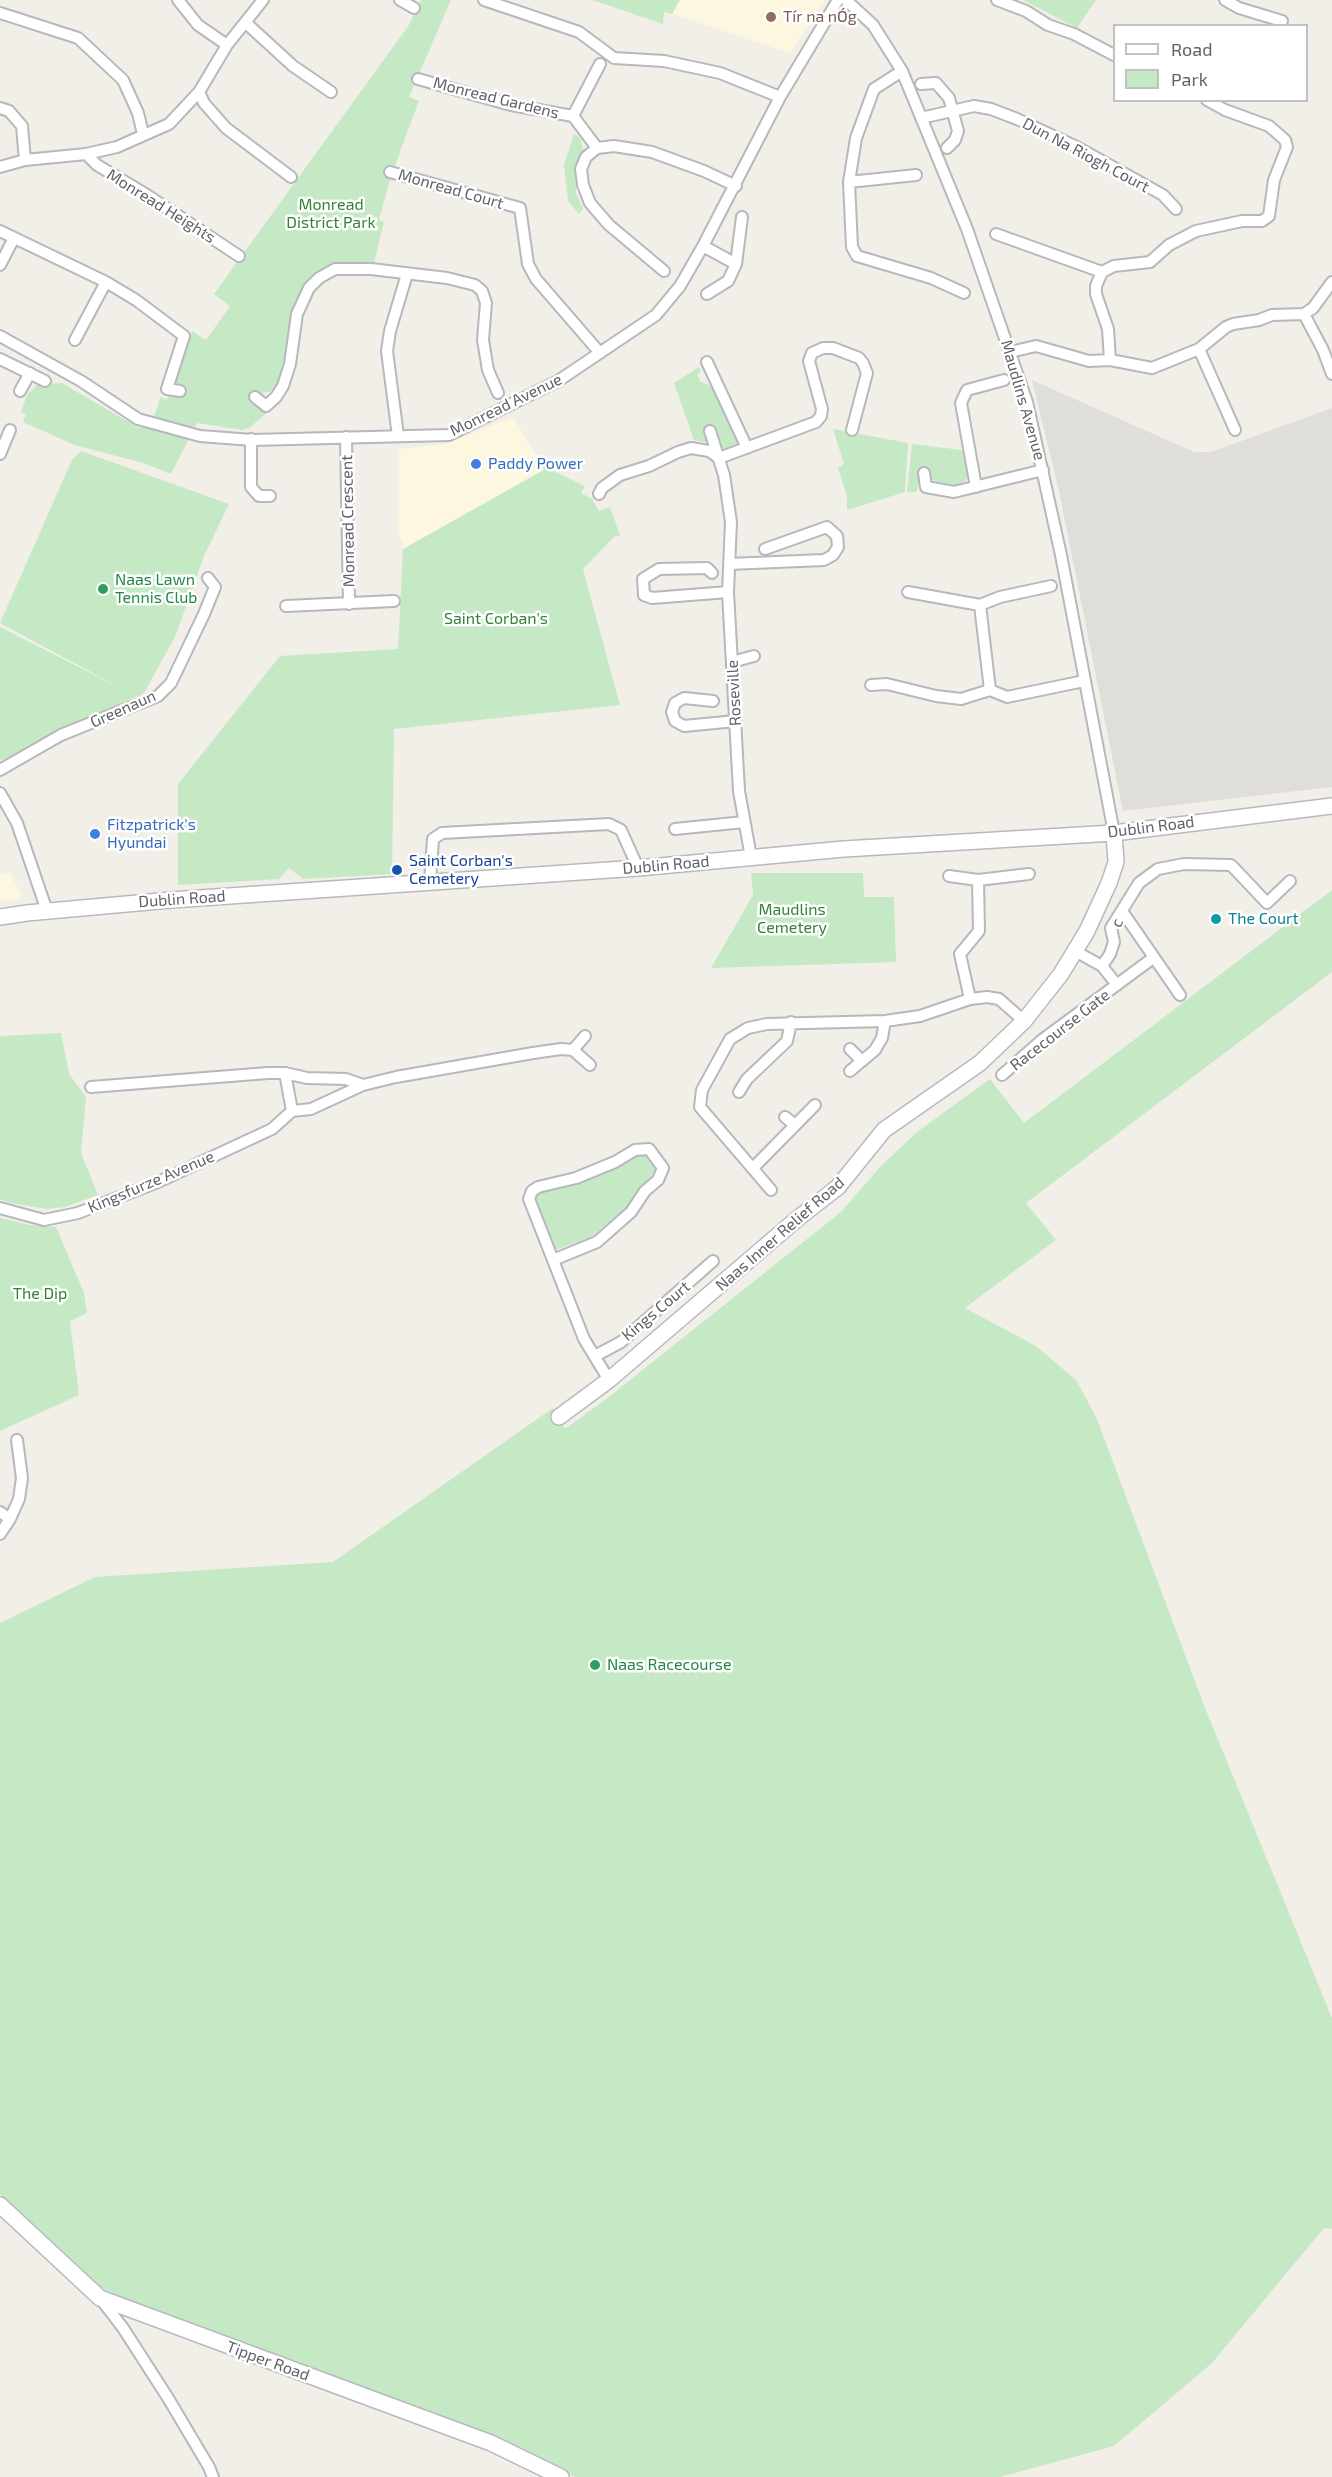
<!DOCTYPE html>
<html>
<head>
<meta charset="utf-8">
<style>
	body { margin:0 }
	#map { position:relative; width:1332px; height:2477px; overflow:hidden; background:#f1efe8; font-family:"Exo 2",sans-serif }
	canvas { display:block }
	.legend { position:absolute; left:1113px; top:24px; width:195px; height:78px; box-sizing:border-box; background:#fff; border:2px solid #bfc1c3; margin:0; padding:8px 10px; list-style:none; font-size:18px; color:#5f6368 }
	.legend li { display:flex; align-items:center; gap:12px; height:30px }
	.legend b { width:30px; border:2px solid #bfc1c3 }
</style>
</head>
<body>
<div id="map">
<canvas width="1332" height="2477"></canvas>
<ul class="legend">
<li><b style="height:8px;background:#fff"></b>Road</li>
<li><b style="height:16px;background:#c5e8c5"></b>Park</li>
</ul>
</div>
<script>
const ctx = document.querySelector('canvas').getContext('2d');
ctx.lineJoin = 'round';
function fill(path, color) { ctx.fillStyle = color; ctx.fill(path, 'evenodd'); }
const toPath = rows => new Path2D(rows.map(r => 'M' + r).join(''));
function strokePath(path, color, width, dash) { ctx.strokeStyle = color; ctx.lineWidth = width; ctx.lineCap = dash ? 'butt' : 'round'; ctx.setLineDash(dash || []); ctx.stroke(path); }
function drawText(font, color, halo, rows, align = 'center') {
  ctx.font = font + ' "Exo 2",sans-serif'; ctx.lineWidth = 5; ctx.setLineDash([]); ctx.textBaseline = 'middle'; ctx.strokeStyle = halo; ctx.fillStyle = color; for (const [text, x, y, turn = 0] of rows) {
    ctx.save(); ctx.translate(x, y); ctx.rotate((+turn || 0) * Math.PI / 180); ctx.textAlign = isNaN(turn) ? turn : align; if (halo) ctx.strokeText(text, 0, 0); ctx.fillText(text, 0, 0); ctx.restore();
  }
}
fill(toPath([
	[680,0,824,0,790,53,672,14],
	[513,417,544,469,403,549,403,541,398,534,399,449,447,444],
	[10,873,21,895,16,899,0,901,0,875]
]), '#fef7e0');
fill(toPath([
	[1032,380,1194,452,1211,452,1332,408,1332,787,1123,811,1059,491]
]), '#e0deda');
fill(toPath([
	[421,0,451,0,409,97,419,101,391,176,379,220,384,222,374,263,335,264,315,275,301,292,290,321,287,353,279,382,273,391,258,394,253,400,267,413,249,428,242,430,197,423,171,474,143,463,75,445,23,422,26,414,21,412,27,395,38,384,62,383,139,428,154,416,161,397,166,400,170,395,192,331,206,340,230,306,214,294,409,25],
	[592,0,680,0,672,14,664,12,663,24],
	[1023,0,1096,0,1077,28],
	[574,134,580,138,584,152,577,162,575,171,576,193,583,209,579,214,568,201,564,165],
	[699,367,701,371,697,375,701,382,714,387,741,446,727,451,720,445,694,440,674,383],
	[833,429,908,443,905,492,847,510,847,496,838,468,844,464],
	[912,444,962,450,968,475,966,480,962,484,952,486,942,485,934,480,920,481,916,492,907,492],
	[81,451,229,504,204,556,175,637,144,693,63,728,6,760,0,760,0,627,126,691,0,623,72,460],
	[550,463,553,471,585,486,581,493,592,499,599,511,610,507,620,535,614,537,583,569,620,705,394,729,392,874,303,879,289,868,279,879,178,885,178,784,280,656,398,649,403,549,544,470,542,467],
	[751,873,863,873,864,897,894,897,896,962,711,968,753,895],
	[1332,890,1332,972,1026,1203,1056,1240,965,1308,1036,1346,1076,1380,1097,1419,1205,1708,1332,2018,1332,2229,1324,2228,1212,2363,1114,2446,1000,2477,575,2477,514,2446,114,2294,99,2286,0,2194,0,1623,95,1577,333,1562,553,1408,565,1429,605,1400,841,1212,880,1167,917,1132,990,1079,1024,1123],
	[61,1033,69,1074,86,1097,81,1153,98,1195,65,1207,47,1209,11,1203,0,1199,0,1036],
	[644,1153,656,1167,654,1174,641,1186,627,1207,591,1237,555,1250,550,1245,533,1197,534,1193,633,1154],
	[0,1218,30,1225,56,1227,84,1293,87,1313,70,1321,79,1395,0,1431]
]), '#c5e8c5');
const street = toPath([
	[178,0,198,25,227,45],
	[400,0,414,8],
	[484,0,579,32,614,58,664,61,720,73,780,97],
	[846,0,873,25,902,71,967,229,1027,402,1061,555,1114,833],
	[997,0,1026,11,1048,25,1074,34,1114,55],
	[1225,0,1239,8,1282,21],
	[0,13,78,38,123,80,138,113,143,134],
	[246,23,293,66,331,92],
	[902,71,874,89,856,138,849,182,852,247,857,256,931,278,964,293],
	[418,79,511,105,573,116,597,148],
	[921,84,936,83,949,98,958,131,955,140,947,148],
	[199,92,204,103,226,128,291,177],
	[0,108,9,111,22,126,25,160],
	[573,116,600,64],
	[921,118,974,106,991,109,1017,119,1077,147,1163,195,1176,209],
	[86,154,97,165,147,195,239,256],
	[0,167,25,160,86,154,117,147,169,124,199,92,227,45,263,0],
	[390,172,520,208,528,264,536,279,600,353],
	[849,182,916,175],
	[0,231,106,282,136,300,184,336,167,389,180,391],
	[996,234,1102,272],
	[703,246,736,264,742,217],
	[0,265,14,238],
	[664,271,609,225,590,203,583,185,581,169,586,157,597,148,614,146,652,152,704,171,736,186],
	[707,294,728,281,736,264],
	[1304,314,1323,350,1332,374],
	[0,336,81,381,138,419,200,436,252,440,449,435,558,381,656,315,680,286,703,246,780,97,838,0],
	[75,340,106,282],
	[1199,349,1235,430],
	[1010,352,1036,346,1089,361,1110,360,1152,368,1199,349,1226,327,1233,324,1259,320,1272,315,1304,314,1313,308,1332,282],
	[0,359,45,381],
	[1110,360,1108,329,1096,294,1096,286,1102,272,1114,266,1150,262,1169,245,1196,231,1242,221,1262,221,1269,216,1274,180,1287,147,1285,140,1269,126,1225,110,1207,100],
	[707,362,747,448],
	[20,391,30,373],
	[255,397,266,406,276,397,283,386,290,364,297,314,309,288,319,278,335,269,371,269,447,278,475,285,482,291,486,303,483,340,488,370,498,393],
	[710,431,724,475,731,522,728,592,739,791,751,857],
	[398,436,387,351,390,331,407,274],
	[346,437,349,604],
	[251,439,251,487,259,496,270,496],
	[0,454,10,430],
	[924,473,926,487,954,492,1043,470],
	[976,487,961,403,967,390,1004,380],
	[599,494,602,488,620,475,649,466,678,452,691,448,709,451,719,458,816,422,821,416,822,409,809,361,812,353,823,348,833,348,859,358,863,363,867,373,852,430],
	[729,564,824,560,833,555,838,547,837,536,827,527,765,549],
	[712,573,707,568,659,569,643,579,644,595,652,598,728,592],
	[908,592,980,605,990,690],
	[980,605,1000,597,1051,586],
	[286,606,394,601],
	[732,662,754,656],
	[871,685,887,684,936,696,961,699,990,690,1007,697,1084,681],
	[713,701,684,698,675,703,672,712,675,721,684,726,736,721],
	[0,770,61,735,158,696,171,683,204,614,215,587,208,578],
	[0,793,17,823,47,911],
	[675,829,744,822],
	[949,876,978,880,1029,874],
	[430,881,433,839,442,833,609,824,621,830,638,868],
	[1122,911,1180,995],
	[1075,951,1102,966,1117,985],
	[1102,966,1110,954,1114,942,1111,928,1139,883,1158,869,1184,864,1231,865,1267,903,1290,881],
	[970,999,960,954,979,931,978,880],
	[585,1036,573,1050,590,1065],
	[850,1049,862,1061],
	[850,1071,875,1050,882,1038,885,1021],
	[285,1073,307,1078,346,1079,363,1085,396,1077,533,1053,561,1049,573,1050],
	[1002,1075,1042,1040,1153,958],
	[739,1092,747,1079,787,1041,791,1022],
	[292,1111,311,1109,363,1085],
	[785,1117,795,1125],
	[753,1168,815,1105],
	[771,1190,700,1107,702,1090,730,1039,748,1028,767,1024,885,1021,920,1016,970,999,987,997,999,999,1024,1021],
	[0,1208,44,1220,78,1213,158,1182,272,1129,292,1111,285,1073,268,1073,91,1087],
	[553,1260,597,1242,631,1212,645,1191,658,1180,663,1168,649,1149,635,1150,615,1162,576,1178,538,1187,532,1191,529,1199,584,1339,609,1380],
	[595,1356,621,1342,713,1261],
	[0,1512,10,1519],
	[0,1534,10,1519,19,1499,22,1478,17,1440],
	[100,2298,123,2328,168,2398,209,2467,213,2477]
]);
const secondary = toPath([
	[0,917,27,913,171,900,638,868,844,849,1114,833,1332,806],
	[559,1417,609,1380,797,1219,838,1187,884,1130,980,1063,1024,1021,1061,974,1087,931,1109,883,1116,862,1114,833],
	[0,2205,100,2298,491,2443,561,2477]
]);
strokePath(street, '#b5b8bc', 14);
strokePath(secondary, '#b6babf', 18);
strokePath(street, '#fff', 10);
strokePath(secondary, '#fff', 15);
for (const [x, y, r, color] of [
	[771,17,6,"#8d6e63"],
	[476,464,6,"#3f7fe0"],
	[103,589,6,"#2e9e5b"],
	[95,834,6,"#3f7fe0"],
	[397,870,6,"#1a4fb4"],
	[1216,919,6,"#0f9aa8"],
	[595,1665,6,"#2e9e5b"]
]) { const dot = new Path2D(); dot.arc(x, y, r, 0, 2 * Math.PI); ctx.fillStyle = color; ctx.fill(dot); strokePath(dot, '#fff', 2); }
drawText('16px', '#785e54', '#fff', [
	["Tír na nÓg",783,17]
], 'left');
drawText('16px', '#5f6368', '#fff', [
	["Monread Gardens",496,98,14],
	["Dun Na Riogh Court",1086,155,28],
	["Monread Court",451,189,16],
	["Monread Heights",161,206,32],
	["Maudlins Avenue",1023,400,74],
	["Monread Avenue",506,405,-26],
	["Monread Crescent",348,521,-91],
	["Roseville",734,693,-93],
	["Greenaun",123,709,-24],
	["Dublin Road",1151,827,-7],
	["Dublin Road",666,865,-5],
	["Dublin Road",182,899,-4],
	["c",1117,923,-68],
	["Racecourse Gate",1060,1030,-38],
	["Kingsfurze Avenue",151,1182,-23],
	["Naas Inner Relief Road",780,1234,-41],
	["Kings Court",656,1311,-40],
	["Tipper Road",268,2361,20]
]);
drawText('16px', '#348238', '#fff', [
	["Monread",331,205],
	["District Park",331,223],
	["Saint Corban's",496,619],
	["Maudlins",792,910],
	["Cemetery",792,928],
	["The Dip",40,1294]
]);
drawText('16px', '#366cbe', '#fff', [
	["Paddy Power",488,464],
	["Fitzpatrick's",107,825],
	["Hyundai",107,843]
], 'left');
drawText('16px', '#27864d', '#fff', [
	["Naas Lawn",115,580],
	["Tennis Club",115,598],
	["Naas Racecourse",607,1665]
], 'left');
drawText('16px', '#164399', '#fff', [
	["Saint Corban's",409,861],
	["Cemetery",409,879]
], 'left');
drawText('16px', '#0d838f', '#fff', [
	["The Court",1228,919]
], 'left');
</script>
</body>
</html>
